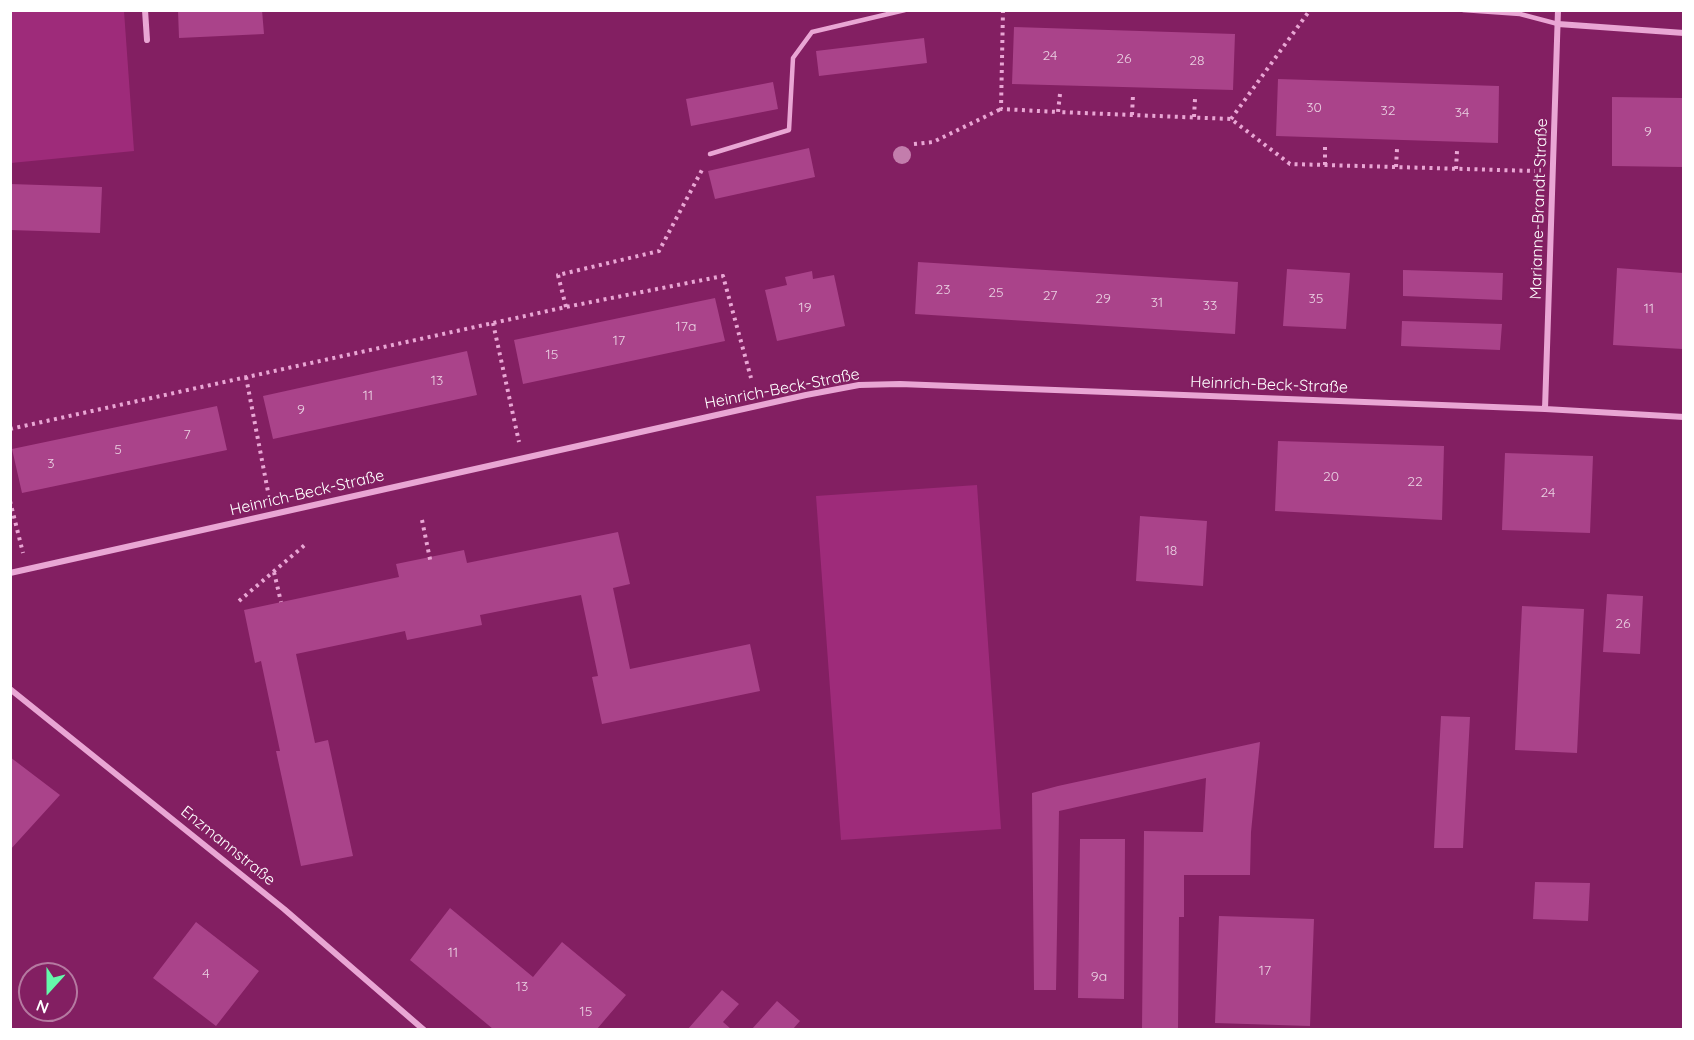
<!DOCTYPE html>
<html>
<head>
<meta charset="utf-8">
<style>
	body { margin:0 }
	#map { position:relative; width:1694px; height:1040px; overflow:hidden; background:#831f62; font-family:Quicksand,sans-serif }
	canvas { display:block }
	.frame { position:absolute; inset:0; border:12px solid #fff; pointer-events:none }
	.north { position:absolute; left:18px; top:962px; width:60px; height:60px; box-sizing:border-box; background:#831f62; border:2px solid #b579a1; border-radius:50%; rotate:201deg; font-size:16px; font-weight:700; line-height:24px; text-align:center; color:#fff }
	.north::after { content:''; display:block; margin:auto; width:21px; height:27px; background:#65f8ab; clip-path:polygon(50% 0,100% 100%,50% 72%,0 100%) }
</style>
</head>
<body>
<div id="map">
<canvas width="1694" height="1040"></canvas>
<div class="frame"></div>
<div class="north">N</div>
</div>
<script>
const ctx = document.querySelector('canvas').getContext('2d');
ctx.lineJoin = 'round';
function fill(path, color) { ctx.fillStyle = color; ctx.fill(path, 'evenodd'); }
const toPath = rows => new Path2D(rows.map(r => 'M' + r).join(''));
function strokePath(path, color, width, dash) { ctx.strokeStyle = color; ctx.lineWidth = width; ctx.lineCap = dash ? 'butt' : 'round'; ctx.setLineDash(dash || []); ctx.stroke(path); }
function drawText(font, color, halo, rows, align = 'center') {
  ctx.font = font + ' Quicksand,sans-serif'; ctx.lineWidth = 4.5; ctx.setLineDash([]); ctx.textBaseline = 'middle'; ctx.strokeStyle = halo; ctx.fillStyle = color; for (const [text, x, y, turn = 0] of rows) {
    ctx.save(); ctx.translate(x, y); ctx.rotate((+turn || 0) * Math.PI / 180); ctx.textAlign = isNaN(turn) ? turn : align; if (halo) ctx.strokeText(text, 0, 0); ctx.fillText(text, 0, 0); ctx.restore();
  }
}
fill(toPath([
	[10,11,124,11,134,151,11,163],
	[977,485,1001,829,841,840,816,496]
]), '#9e2b7a');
fill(toPath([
	[178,10,262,10,264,34,179,38],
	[1014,27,1235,34,1233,90,1012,84],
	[924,38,927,63,819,76,816,51],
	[1278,79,1499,86,1498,143,1276,136],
	[773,82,778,109,691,126,686,99],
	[1612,97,1683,98,1683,167,1612,166],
	[809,148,815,177,715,199,708,171],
	[10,184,102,187,100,233,10,230],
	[918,262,1238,282,1235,334,915,314],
	[1617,268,1683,273,1683,349,1613,345],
	[1287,269,1350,273,1346,329,1283,326],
	[1403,270,1503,273,1502,300,1403,296],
	[812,271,813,279,834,275,845,326,777,341,765,290,787,285,785,277],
	[715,298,725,341,523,384,514,340],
	[1402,321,1502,324,1500,350,1401,346],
	[467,351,477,395,273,439,263,396],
	[217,406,227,450,22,493,12,449],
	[1278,441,1444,446,1442,520,1275,511],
	[1505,453,1593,456,1590,533,1502,530],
	[1140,516,1207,521,1203,586,1136,581],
	[618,532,630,584,613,588,630,669,750,644,760,691,602,724,592,677,598,676,581,595,480,615,482,625,407,640,405,631,296,654,315,743,328,740,353,856,301,866,276,751,280,751,261,661,255,663,244,610,399,577,396,564,464,550,467,563],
	[1607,594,1643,596,1640,654,1603,652],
	[1522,606,1584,609,1577,753,1515,750],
	[1441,716,1470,717,1463,848,1434,848],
	[1260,742,1251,832,1250,875,1184,875,1184,917,1179,917,1178,1029,1142,1029,1144,831,1203,832,1206,778,1059,811,1056,990,1034,990,1032,793,1058,786],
	[10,757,60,795,10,850],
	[1080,839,1125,839,1124,999,1078,998],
	[1535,882,1590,883,1588,921,1533,919],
	[450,908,533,977,562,942,626,995,597,1029,493,1029,410,960],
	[1219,916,1314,919,1310,1026,1215,1023],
	[196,922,259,971,216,1026,153,978],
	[722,990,739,1004,723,1022,731,1029,688,1029],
	[777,1001,800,1021,793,1029,752,1029]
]), '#aa438a');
strokePath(toPath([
	[1003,10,1001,109,1058,112],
	[1060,94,1058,112,1231,119,1290,164,1535,171],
	[1132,115,1133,95],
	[1194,117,1195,99],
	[1231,119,1310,10],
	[914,144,933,142,1001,109],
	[1325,165,1325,146],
	[1396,167,1397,149],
	[1456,169,1457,151],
	[566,307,558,275,659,251,703,168],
	[493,323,519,442],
	[246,377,269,497],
	[10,429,566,307,723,276,751,378],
	[10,501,23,553],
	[422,520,431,564],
	[274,572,281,602],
	[239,601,306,544]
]), '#e9a6d4', 4, [3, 4.5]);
strokePath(toPath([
	[1463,10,1520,14,1558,24],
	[710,154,789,130,793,58,812,32,905,10]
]), '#e9a6d4', 4.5);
strokePath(toPath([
	[145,10,147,40],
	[1558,24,1684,33],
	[1545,409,1558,10],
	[10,573,806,395,859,385,900,384,1545,409,1684,417],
	[10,689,284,909,424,1030]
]), '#e9a6d4', 6);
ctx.fillStyle = '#c37dac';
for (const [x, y] of [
	[902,155]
]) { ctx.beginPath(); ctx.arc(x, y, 9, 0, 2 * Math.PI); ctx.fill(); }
drawText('14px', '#ead0e2', null, [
	["24",1050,56],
	["26",1124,59],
	["28",1197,61],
	["30",1314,108],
	["32",1388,111],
	["34",1462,113],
	["9",1648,132],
	["23",943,290],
	["25",996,293],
	["27",1050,296],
	["29",1103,299],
	["35",1316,299],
	["31",1157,303],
	["33",1210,306],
	["19",805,308],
	["11",1649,309],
	["17a",686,327],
	["17",619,341],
	["15",552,355],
	["13",437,381],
	["11",368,396],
	["9",301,410],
	["7",187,435],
	["5",118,450],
	["3",51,464],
	["20",1331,477],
	["22",1415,482],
	["24",1548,493],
	["18",1171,551],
	["26",1623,624],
	["11",453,953],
	["17",1265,971],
	["4",206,974],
	["9a",1099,977],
	["13",522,987],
	["15",586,1012]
]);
drawText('16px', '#fff', '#831f62', [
	["Marianne-Brandt-Straße",1539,209,-88],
	["Heinrich-Beck-Straße",1269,385,2],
	["Heinrich-Beck-Straße",782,389,-11],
	["Heinrich-Beck-Straße",307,493,-13],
	["Enzmannstraße",228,846,39]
]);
</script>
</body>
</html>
